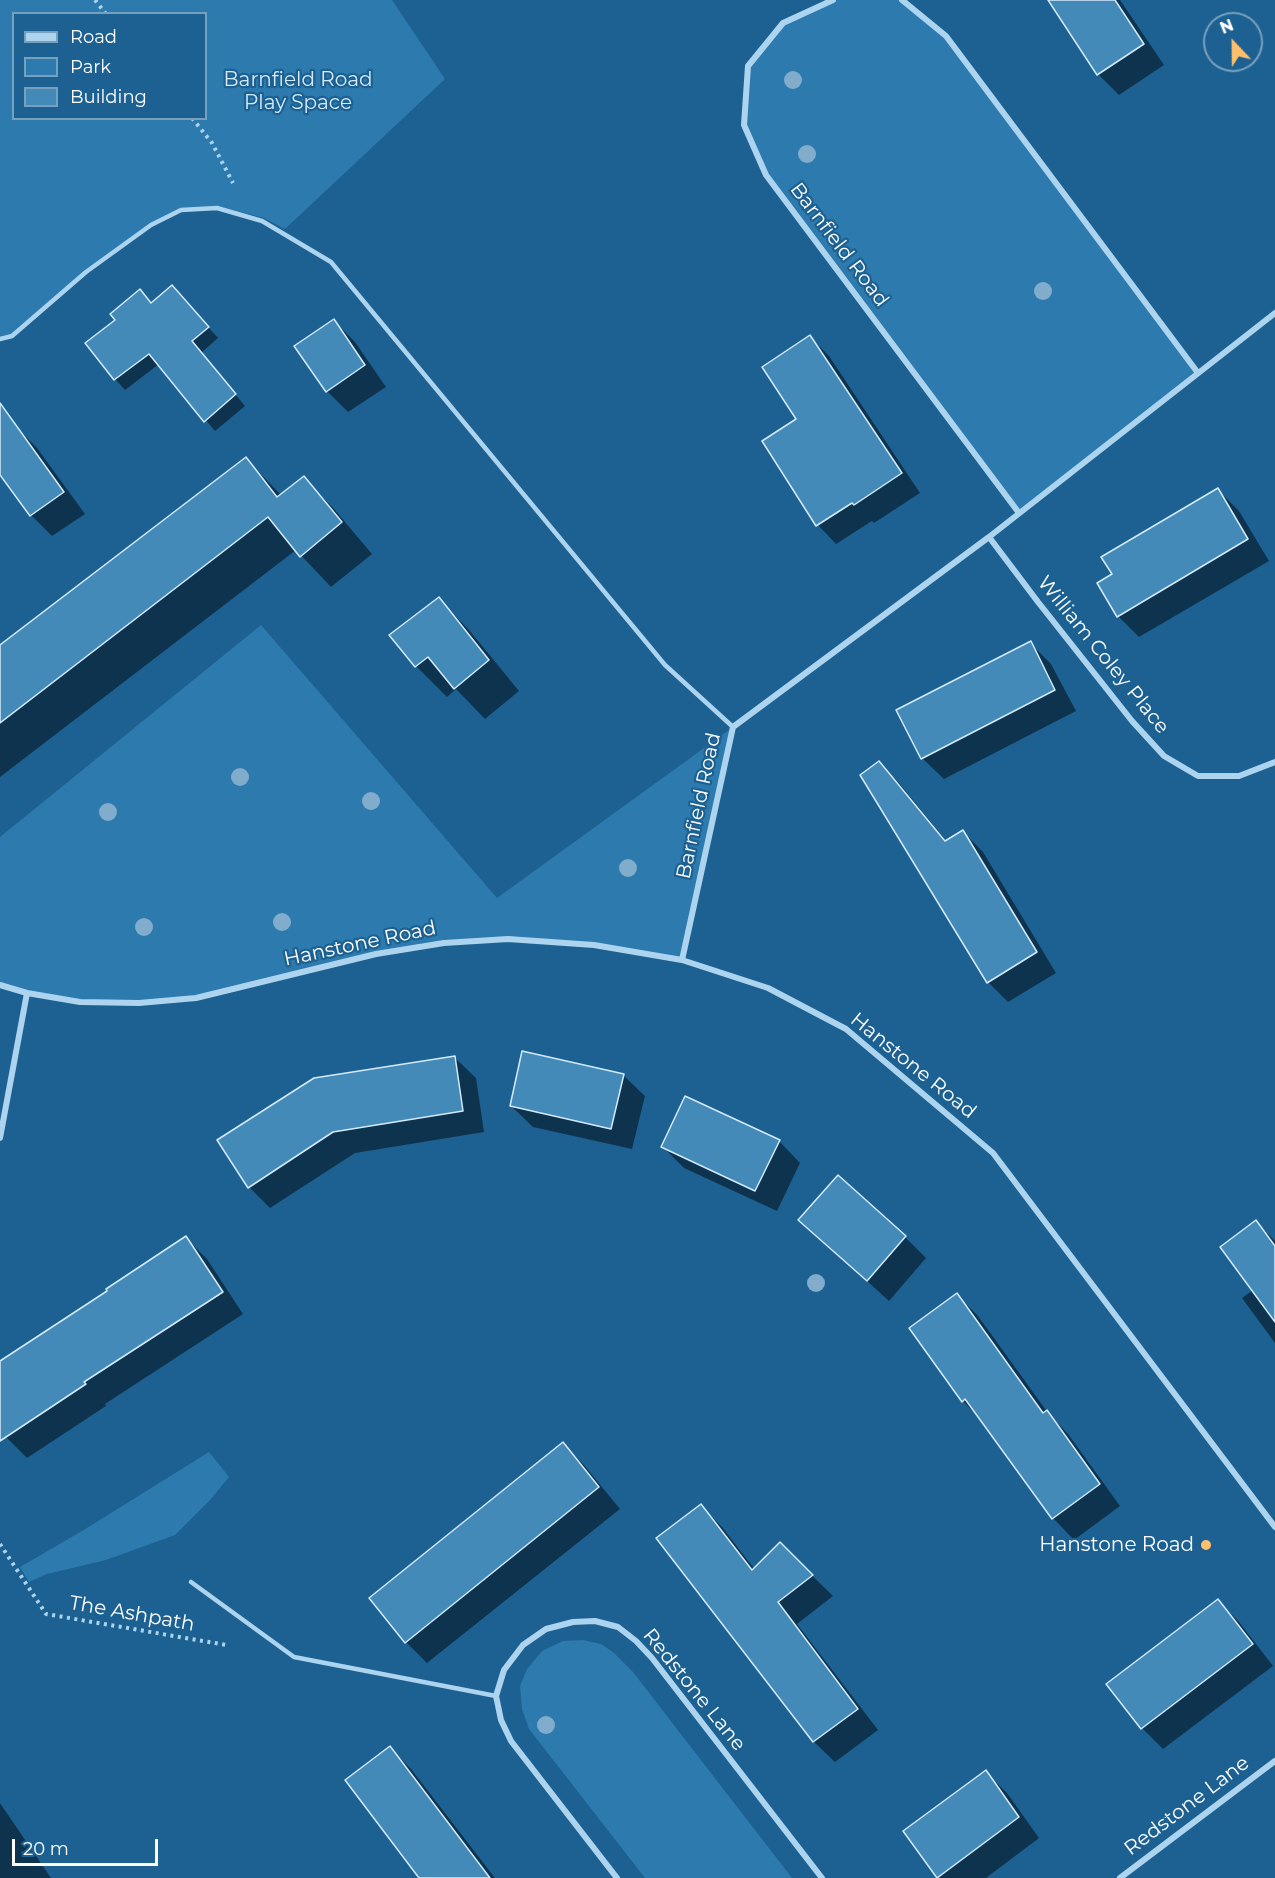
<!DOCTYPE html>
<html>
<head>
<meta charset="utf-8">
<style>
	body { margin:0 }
	#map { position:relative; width:1275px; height:1878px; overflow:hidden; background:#1c6192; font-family:Montserrat,sans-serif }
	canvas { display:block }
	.legend { position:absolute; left:12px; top:12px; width:195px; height:108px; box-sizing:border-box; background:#1c6192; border:2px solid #77a0be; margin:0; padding:8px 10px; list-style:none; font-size:18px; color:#fff }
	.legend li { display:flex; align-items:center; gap:12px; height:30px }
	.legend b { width:30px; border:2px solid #77a0be }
	.north { position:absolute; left:1203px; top:12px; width:60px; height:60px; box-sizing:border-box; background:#1c6192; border:2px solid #77a0be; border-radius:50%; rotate:338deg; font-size:16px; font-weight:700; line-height:24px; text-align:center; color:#fff }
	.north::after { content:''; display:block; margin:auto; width:21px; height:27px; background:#ffbf6b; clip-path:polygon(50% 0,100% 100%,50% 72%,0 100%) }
	.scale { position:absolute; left:12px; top:1839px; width:146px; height:27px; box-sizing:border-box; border:3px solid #fff; border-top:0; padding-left:8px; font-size:18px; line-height:21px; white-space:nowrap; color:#fff; -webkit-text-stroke:4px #1c6192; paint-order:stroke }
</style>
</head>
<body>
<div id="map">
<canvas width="1275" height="1878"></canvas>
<ul class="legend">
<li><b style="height:8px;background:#add4ef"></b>Road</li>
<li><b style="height:16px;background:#2c7aae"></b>Park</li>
<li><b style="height:16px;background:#448ab9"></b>Building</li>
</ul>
<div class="north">N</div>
<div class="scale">20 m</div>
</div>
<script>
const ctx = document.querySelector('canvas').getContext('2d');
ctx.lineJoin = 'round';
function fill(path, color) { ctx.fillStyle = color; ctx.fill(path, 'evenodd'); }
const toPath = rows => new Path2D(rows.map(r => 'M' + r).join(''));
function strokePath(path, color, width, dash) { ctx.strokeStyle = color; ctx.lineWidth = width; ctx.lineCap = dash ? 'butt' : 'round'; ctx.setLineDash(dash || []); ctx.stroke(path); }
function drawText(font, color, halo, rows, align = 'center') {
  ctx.font = font + ' Montserrat,sans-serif'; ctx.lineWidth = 4.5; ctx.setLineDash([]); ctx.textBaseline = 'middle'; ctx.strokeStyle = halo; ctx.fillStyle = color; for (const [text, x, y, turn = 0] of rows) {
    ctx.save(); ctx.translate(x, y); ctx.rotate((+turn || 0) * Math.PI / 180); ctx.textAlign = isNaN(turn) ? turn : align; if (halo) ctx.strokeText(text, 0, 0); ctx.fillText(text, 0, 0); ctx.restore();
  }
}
fill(toPath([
	[0,0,392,0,445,79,285,229,264,218,217,206,181,210,151,225,86,272,12,336,0,338],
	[14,14,206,14,206,118,14,118],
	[833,0,902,0,946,36,1198,373,1019,513,766,175,744,125,748,66,783,23],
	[261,625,497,898,733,727,682,960,594,945,508,939,444,943,376,954,196,998,139,1003,80,1002,0,985,0,837],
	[209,1452,229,1477,210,1500,175,1535,106,1560,47,1574,29,1582,20,1567,82,1531],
	[583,1640,601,1644,613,1652,633,1672,792,1878,645,1878,529,1729,522,1709,520,1686,527,1669,542,1651,563,1641]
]), '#2c7aae');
fill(toPath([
	[1049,0,1120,0,1164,65,1119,95,1098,74],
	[140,291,152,304,182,298,218,338,201,353,245,406,215,431,159,364,125,390,115,379,117,320],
	[334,321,355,342,386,387,348,412,327,391,296,347],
	[810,337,829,356,920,493,874,523,872,521,836,544,818,525,764,441,798,419],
	[16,427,37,448,85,514,52,536,31,515,0,472,0,438],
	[246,459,281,495,304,478,334,509,372,554,331,587,296,550,0,777,0,647],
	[1218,490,1239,511,1269,561,1139,637,1118,616,1114,575],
	[439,599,469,630,519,691,485,719,456,689,447,697,416,666,391,635],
	[1030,643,1051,664,1076,711,944,779,922,758],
	[879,763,899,783,947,842,963,832,983,852,1056,973,1008,1002,988,982],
	[454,1057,476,1078,484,1132,355,1153,270,1208,249,1187,219,1141],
	[623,1075,645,1096,632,1149,533,1127,511,1106],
	[779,1141,800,1163,777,1211,684,1168,663,1147],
	[800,1220,905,1237,926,1258,889,1301],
	[1256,1222,1275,1241,1275,1343,1242,1298,1253,1290],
	[186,1238,207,1259,243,1314,105,1404,106,1406,27,1458,6,1437,0,1428,0,1363,109,1292],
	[957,1295,978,1316,1048,1413,1068,1434,1120,1506,1074,1540,1053,1518,983,1422,963,1401],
	[563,1444,584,1465,620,1509,427,1663,406,1642],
	[701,1506,722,1527,755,1570,780,1544,833,1596,797,1624,878,1730,835,1762,814,1742,658,1538],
	[1218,1601,1239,1622,1273,1666,1163,1749,1142,1728],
	[390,1748,411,1769,495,1878,424,1878],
	[985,1772,1007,1793,1039,1838,986,1878,939,1878,905,1832],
	[0,1803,51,1878,0,1878]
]), '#0007');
const building = toPath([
	[1048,0,1115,0,1144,44,1097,75,1048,0],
	[172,285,209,327,192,341,236,394,204,422,149,354,114,380,85,343,115,320,110,314,140,289,151,303,172,285],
	[334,319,365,365,326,392,294,346,334,319],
	[810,335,902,473,854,505,852,503,816,526,762,441,796,419,762,367,810,335],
	[0,403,64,492,30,516,0,475,0,403],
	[246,457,277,497,304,476,342,522,300,557,268,517,0,723,0,645,246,457],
	[1218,488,1248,539,1117,617,1097,583,1112,574,1101,557,1218,488],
	[439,597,489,660,454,689,428,657,415,667,389,635,439,597],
	[1031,641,1055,690,921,759,896,710,1031,641],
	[879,761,945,841,963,830,1037,952,987,983,860,775,879,761],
	[522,1051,624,1074,611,1129,510,1106,522,1051],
	[455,1056,463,1111,333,1132,248,1188,217,1140,314,1078,455,1056],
	[685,1096,780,1140,755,1191,661,1147,685,1096],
	[838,1175,906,1236,867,1281,798,1220,838,1175],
	[1256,1220,1275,1246,1275,1322,1220,1247,1256,1220],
	[186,1236,223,1292,84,1382,86,1384,0,1441,0,1361,107,1291,106,1289,186,1236],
	[957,1293,1043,1413,1047,1410,1100,1484,1052,1519,965,1399,962,1402,909,1328,957,1293],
	[563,1442,599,1487,405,1643,369,1598,563,1442],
	[701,1504,752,1570,780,1542,813,1575,778,1602,858,1709,813,1742,656,1538,701,1504],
	[1218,1599,1253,1644,1141,1729,1106,1684,1218,1599],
	[390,1746,490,1878,419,1878,345,1780,390,1746],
	[986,1770,1019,1817,937,1878,903,1831,986,1770]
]);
fill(building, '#448ab9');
strokePath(building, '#d3eafa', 1.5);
strokePath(toPath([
	[95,0,106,14],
	[192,118,212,143,233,183],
	[0,1544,46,1614,226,1645]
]), '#add4ef', 4, [3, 4.5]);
strokePath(toPath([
	[0,339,12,336,86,272,151,225,181,210,217,208,262,221,331,262,665,665,733,727],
	[191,1582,294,1657,496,1696]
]), '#add4ef', 4.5);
strokePath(toPath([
	[833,0,783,23,748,66,744,125,766,175,1019,513],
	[902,0,946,36,1198,373],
	[989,537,1038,602,1132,721,1164,756,1198,776,1239,776,1275,762],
	[682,960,733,727,989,537,1275,313],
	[0,985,27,993,80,1002,139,1003,196,998,376,954,444,943,508,939,594,945,682,960,768,988,846,1029,993,1153,1275,1527],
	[0,1138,27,993],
	[617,1878,511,1741,501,1720,496,1696,504,1670,523,1645,546,1629,573,1622,595,1621,618,1627,636,1641,652,1658,822,1878],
	[1120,1878,1275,1761]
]), '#add4ef', 6);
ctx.fillStyle = '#81accb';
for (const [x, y] of [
	[793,80],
	[807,154],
	[1043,291],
	[240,777],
	[371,801],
	[108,812],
	[628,868],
	[282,922],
	[144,927],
	[816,1283],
	[546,1725]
]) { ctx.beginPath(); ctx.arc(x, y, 9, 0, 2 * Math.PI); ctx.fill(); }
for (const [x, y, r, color] of [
	[1206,1545,6,"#ffbf6b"]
]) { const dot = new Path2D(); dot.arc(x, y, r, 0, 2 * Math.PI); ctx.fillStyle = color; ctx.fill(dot); strokePath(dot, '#1c6192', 2); }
drawText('20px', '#d3eafa', '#1c6192', [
	["Barnfield Road",298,80],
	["Play Space",298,103]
]);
drawText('20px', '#fff', '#1c6192', [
	["Barnfield Road",839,245,53],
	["William Coley Place",1103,655,51],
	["Barnfield Road",699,806,-78],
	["Hanstone Road",360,944,-12],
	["Hanstone Road",913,1066,39],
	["The Ashpath",132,1614,10],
	["Redstone Lane",694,1690,51],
	["Redstone Lane",1187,1806,-37]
]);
drawText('20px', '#fff', '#1c6192', [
	["Hanstone Road",1194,1545]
], 'right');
</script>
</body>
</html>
